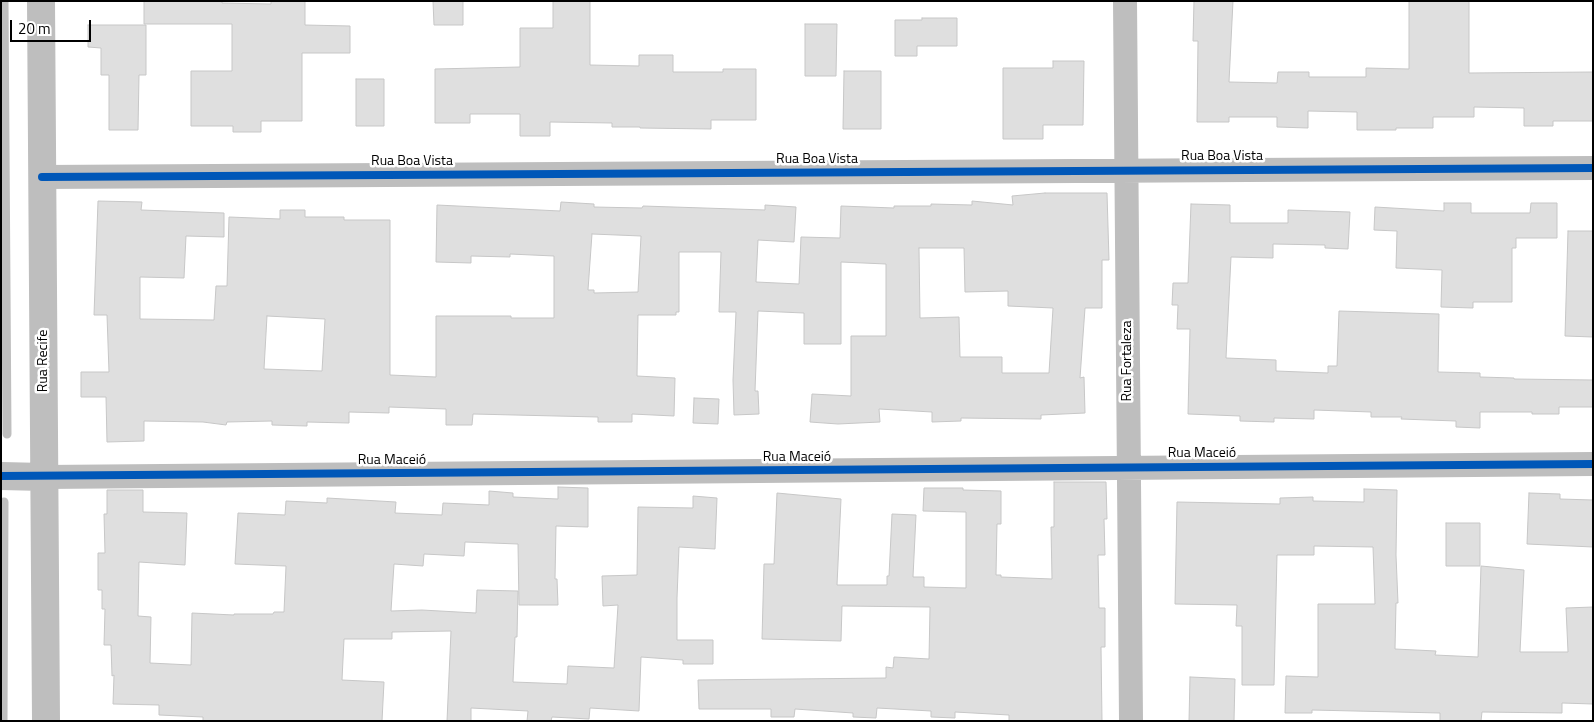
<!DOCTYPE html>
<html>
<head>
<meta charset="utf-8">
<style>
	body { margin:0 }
	#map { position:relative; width:1594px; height:722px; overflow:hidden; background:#fff; font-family:"Titillium Web",sans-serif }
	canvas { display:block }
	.frame { position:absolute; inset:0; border:2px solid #000; pointer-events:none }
	.scale { position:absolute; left:10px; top:20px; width:81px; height:22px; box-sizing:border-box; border:2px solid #000; border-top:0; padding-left:6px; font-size:15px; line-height:18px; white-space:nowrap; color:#000; -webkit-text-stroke:4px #fff; paint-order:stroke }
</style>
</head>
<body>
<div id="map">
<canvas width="1594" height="722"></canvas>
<div class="frame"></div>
<div class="scale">20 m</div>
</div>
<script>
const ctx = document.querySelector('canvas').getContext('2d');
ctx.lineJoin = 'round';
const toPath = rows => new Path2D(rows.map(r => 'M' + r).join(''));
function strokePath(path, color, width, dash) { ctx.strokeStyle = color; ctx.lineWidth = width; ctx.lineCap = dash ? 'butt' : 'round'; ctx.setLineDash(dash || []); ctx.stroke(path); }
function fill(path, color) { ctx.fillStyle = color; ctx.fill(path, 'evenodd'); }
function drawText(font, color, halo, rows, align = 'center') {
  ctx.font = font + ' "Titillium Web",sans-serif'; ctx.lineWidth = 5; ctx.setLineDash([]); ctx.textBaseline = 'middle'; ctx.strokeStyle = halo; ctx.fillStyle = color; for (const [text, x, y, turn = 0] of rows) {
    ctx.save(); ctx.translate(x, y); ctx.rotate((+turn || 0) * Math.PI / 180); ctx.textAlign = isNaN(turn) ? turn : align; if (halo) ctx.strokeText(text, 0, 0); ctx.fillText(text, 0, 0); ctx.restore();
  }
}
strokePath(toPath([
	[4,1,7,434],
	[3,721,4,502]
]), '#bfbfbf', 9);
const building = toPath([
	[144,1,222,1,222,3,271,4,271,1,305,1,305,25,350,26,350,53,302,53,302,121,261,121,261,132,233,132,233,126,191,126,191,71,232,71,232,24,144,24,144,1],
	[433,1,463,1,463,25,434,25,433,1],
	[553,1,590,1,590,65,639,66,639,55,673,55,673,72,723,72,723,69,756,69,756,120,711,120,711,129,640,128,640,127,612,127,612,123,550,122,550,136,520,136,520,114,470,114,470,123,435,123,435,69,520,67,520,28,553,28,553,1],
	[1194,1,1233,1,1229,82,1277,83,1278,72,1309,72,1309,77,1366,77,1366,68,1409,69,1409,1,1469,1,1469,73,1593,72,1593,121,1553,121,1553,126,1524,126,1524,108,1474,107,1474,117,1433,117,1433,128,1396,128,1396,130,1357,130,1357,112,1308,111,1308,128,1277,127,1277,117,1229,117,1229,122,1197,122,1198,41,1193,41,1194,1],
	[922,18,957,18,957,46,917,46,917,56,895,56,895,20,922,20,922,18],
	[805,24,837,24,836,76,805,76,805,24],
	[88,25,146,25,146,75,139,75,138,130,109,130,109,75,101,75,101,48,88,47,88,25],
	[1053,61,1084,61,1083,125,1043,125,1043,139,1003,139,1003,68,1053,68,1053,61],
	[844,71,881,71,881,129,843,129,844,71],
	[356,79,384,79,384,126,356,126,356,79],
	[1045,193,1107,193,1109,260,1102,260,1102,308,1085,308,1080,378,1084,377,1085,413,1041,415,1041,419,961,418,961,421,932,422,932,412,879,409,880,422,838,424,810,422,812,394,851,396,851,336,886,336,886,264,841,262,841,344,804,344,804,313,758,311,755,391,758,391,759,414,734,415,733,380,736,312,719,312,721,252,679,252,679,312,676,312,676,315,638,315,637,376,675,378,674,416,632,414,632,422,598,422,598,417,473,414,472,425,446,425,446,409,389,407,389,413,349,412,349,423,307,422,307,426,272,425,272,421,227,422,226,425,203,422,144,421,144,441,107,442,106,397,81,397,81,372,109,372,107,315,94,315,98,201,142,202,141,210,224,213,224,237,186,236,184,278,140,277,140,319,214,320,216,286,227,286,229,217,280,219,280,210,305,210,305,217,344,217,344,220,390,220,390,375,436,377,436,316,511,316,511,318,554,318,554,256,510,254,510,257,471,256,471,263,436,262,437,205,560,211,561,202,594,204,594,207,642,208,643,206,765,210,765,205,796,207,794,242,758,240,756,282,799,284,801,237,840,238,841,206,894,208,894,206,931,206,931,204,972,205,972,201,1013,205,1012,196,1045,193],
	[592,234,641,236,638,292,594,293,594,290,588,290,592,234],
	[919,248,964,248,965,292,1008,291,1008,306,1053,308,1049,373,1002,373,1002,357,960,357,959,317,920,318,919,248],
	[267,316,325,319,322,371,264,369,267,316],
	[1444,203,1471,203,1471,213,1530,213,1531,203,1557,203,1557,238,1516,238,1516,248,1512,248,1512,302,1473,302,1473,308,1441,307,1442,270,1396,268,1397,231,1374,230,1375,207,1444,211,1444,203],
	[1191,204,1230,205,1230,223,1288,223,1288,210,1350,212,1348,249,1325,248,1325,245,1273,244,1273,258,1231,257,1226,358,1276,360,1276,371,1328,373,1328,366,1337,366,1339,311,1439,314,1438,372,1480,373,1480,377,1514,378,1514,379,1593,380,1593,407,1559,407,1559,414,1532,414,1532,412,1480,412,1480,428,1456,427,1456,421,1401,419,1402,417,1371,417,1371,412,1314,410,1314,419,1274,418,1274,422,1240,421,1240,416,1188,414,1190,329,1177,329,1178,305,1172,305,1173,283,1188,283,1191,204],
	[1568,231,1593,231,1593,337,1565,336,1568,231],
	[694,398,719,399,718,424,693,423,694,398],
	[1054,482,1106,482,1107,519,1104,519,1105,555,1098,555,1099,608,1105,608,1105,647,1101,647,1102,721,1009,721,1009,715,955,712,955,718,931,717,931,711,877,708,876,718,853,717,853,713,795,709,794,717,771,717,771,709,699,709,698,680,886,678,886,667,893,668,894,657,929,659,930,607,842,606,841,641,762,639,764,564,774,564,777,493,841,499,837,585,887,585,887,576,889,576,892,514,916,515,913,577,924,577,924,587,966,588,966,512,923,511,924,488,963,488,963,490,1001,491,1001,524,997,524,996,575,1001,575,1001,577,1052,579,1051,527,1054,527,1054,482],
	[558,487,588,488,588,527,556,526,555,579,557,579,558,605,519,605,518,544,465,542,464,556,424,554,423,566,394,564,391,611,422,610,476,613,477,590,518,591,517,637,515,637,513,682,567,684,568,666,614,668,618,605,603,606,602,576,637,575,638,507,693,508,693,496,717,498,715,549,679,547,677,598,677,640,713,640,713,664,683,664,683,660,641,657,639,711,590,708,589,719,552,717,551,721,527,721,528,711,471,708,471,721,447,721,451,631,392,632,392,639,344,639,342,680,384,682,382,721,203,721,203,717,159,715,159,705,113,704,114,675,112,676,111,645,104,645,105,609,102,609,102,590,98,590,98,553,105,553,104,514,107,514,107,490,143,490,143,512,187,513,185,565,139,562,138,616,151,617,150,663,191,665,192,613,234,615,234,614,273,614,274,612,284,612,286,566,235,564,238,513,285,515,286,501,327,503,327,498,396,502,395,513,442,515,443,503,489,505,489,491,513,493,513,497,558,499,558,487],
	[1364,489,1397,490,1396,555,1398,603,1396,603,1395,649,1436,651,1435,655,1478,657,1481,566,1524,570,1520,652,1568,652,1566,608,1593,607,1593,704,1562,703,1562,713,1482,712,1481,721,1440,721,1440,713,1312,710,1312,713,1285,713,1286,676,1318,677,1318,604,1375,604,1373,547,1314,546,1314,555,1277,555,1274,685,1242,685,1242,626,1236,626,1237,605,1175,604,1177,502,1280,504,1280,498,1313,497,1313,501,1364,502,1364,489],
	[1529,493,1560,494,1560,499,1593,500,1593,547,1527,544,1529,493],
	[1446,523,1480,523,1480,566,1446,566,1446,523],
	[1190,677,1235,679,1234,721,1189,721,1190,677]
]);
fill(building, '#dfdfdf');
strokePath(building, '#c7c7c7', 1);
strokePath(toPath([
	[1125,1,1131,721],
	[42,177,1593,168],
	[44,477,1593,464]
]), '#bebebe', 24);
strokePath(toPath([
	[41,1,46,721],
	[1,476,44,477]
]), '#bebebe', 28);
strokePath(toPath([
	[42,177,1593,168],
	[1,476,1593,464]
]), '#0057b8', 8);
drawText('14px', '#000', '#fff', [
	["Rua Boa Vista",1222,157],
	["Rua Boa Vista",817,160],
	["Rua Boa Vista",412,162],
	["Rua Recife",44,361,-90],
	["Rua Fortaleza",1128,361,-90],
	["Rua Maceió",1202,454],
	["Rua Maceió",797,458],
	["Rua Maceió",392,461]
]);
</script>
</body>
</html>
